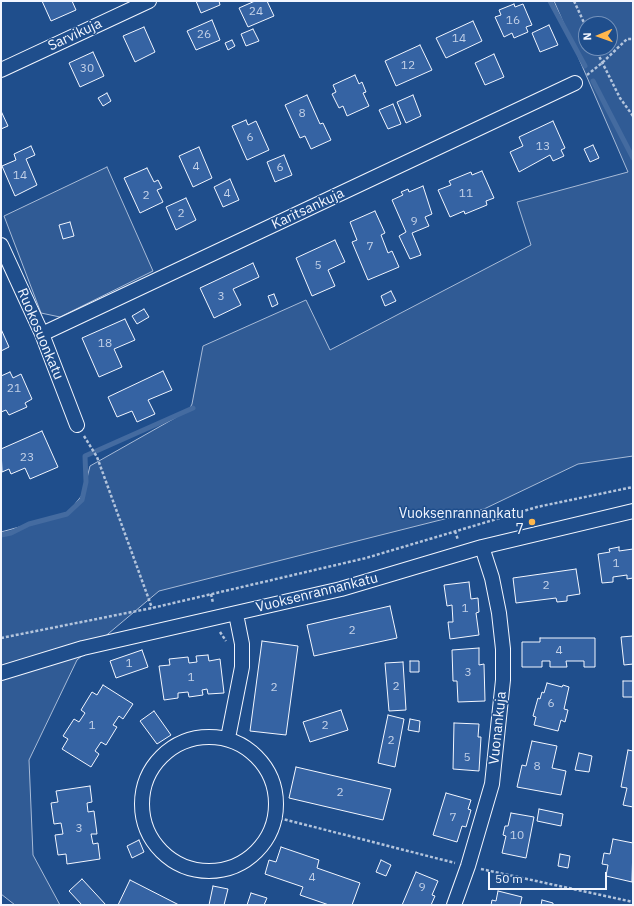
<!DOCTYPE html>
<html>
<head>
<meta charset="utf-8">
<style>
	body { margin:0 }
	#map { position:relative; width:634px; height:906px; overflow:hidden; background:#1f4e8c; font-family:"IBM Plex Sans",sans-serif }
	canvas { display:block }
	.frame { position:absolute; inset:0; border:2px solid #f2f6ff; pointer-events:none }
	.north { position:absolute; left:578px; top:16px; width:40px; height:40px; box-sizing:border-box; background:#1f4e8c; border:1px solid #7391ba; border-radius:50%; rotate:268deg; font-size:11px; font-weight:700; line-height:16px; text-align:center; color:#f2f6ff }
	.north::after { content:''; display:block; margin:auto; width:14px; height:18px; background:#ffb74d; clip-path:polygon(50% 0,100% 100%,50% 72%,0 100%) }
	.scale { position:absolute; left:488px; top:872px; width:119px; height:18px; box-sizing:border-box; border:2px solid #f2f6ff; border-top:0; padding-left:5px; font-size:12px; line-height:14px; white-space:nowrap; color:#f2f6ff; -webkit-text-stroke:3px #1f4e8c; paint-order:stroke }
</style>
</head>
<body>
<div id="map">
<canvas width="634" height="906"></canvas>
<div class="frame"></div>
<div class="north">N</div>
<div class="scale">50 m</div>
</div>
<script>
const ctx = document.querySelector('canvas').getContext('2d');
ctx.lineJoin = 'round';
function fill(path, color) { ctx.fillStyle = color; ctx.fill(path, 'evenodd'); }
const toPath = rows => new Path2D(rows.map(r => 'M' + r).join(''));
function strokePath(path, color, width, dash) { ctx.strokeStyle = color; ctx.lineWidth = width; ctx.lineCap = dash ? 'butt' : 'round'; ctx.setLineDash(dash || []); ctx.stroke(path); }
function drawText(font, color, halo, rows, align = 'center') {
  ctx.font = font + ' "IBM Plex Sans",sans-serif'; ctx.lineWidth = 3; ctx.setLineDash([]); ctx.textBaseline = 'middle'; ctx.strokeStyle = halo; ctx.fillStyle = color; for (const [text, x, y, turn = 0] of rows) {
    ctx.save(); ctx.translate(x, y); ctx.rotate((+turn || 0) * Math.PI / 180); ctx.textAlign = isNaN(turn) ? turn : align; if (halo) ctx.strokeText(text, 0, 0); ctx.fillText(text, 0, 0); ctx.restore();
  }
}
const built = toPath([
	[554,1,633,1,633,456,578,464,484,509,159,591,77,660,29,760,33,855,60,905,15,905,1,894,1,532,67,514,83,494,90,466,189,410,192,404,203,346,306,300,330,350,531,245,517,202,628,172,554,1],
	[586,24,610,24,610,48,586,48,586,24],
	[107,167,153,271,60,317,41,313,4,216,107,167]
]);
fill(built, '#305b95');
strokePath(built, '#a8bbd7', 1);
strokePath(toPath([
	[550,1,585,66],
	[593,81,633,158],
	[1,535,11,533,29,524,67,514,82,500,86,482,85,456,193,408]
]), '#446ba0', 5);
const building = toPath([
	[42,1,72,1,76,10,51,21,42,1],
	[196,1,219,1,220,5,201,13,196,1],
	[255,1,267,1,274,16,248,27,239,8,255,1],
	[514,4,515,7,523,4,532,25,526,27,528,32,514,38,512,33,504,37,495,17,501,15,499,10,514,4],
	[212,20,220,40,196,50,187,31,212,20],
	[473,21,482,41,446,58,436,38,473,21],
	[549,25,558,45,540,52,532,33,549,25],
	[144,27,155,52,135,62,123,36,144,27],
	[253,29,259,41,246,46,241,34,253,29],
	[232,40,235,46,228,50,225,43,232,40],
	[420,45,432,70,396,86,385,61,420,45],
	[93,52,104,76,80,87,69,63,93,52],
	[494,54,504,77,485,85,475,63,494,54],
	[355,75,359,84,362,82,366,92,363,93,369,106,347,116,343,106,339,108,332,94,336,92,333,85,355,75],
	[107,93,111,101,103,106,98,98,107,93],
	[307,95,320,124,323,123,331,140,311,149,305,136,300,138,285,105,307,95],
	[413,95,421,116,406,123,397,102,413,95],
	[393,104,401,124,388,129,379,110,393,104],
	[1,111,8,126,1,129,1,111],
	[246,120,248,125,256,121,269,150,247,160,232,126,246,120],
	[553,121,565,148,561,150,564,156,553,161,550,155,519,172,510,152,523,146,519,137,553,121],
	[593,145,599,158,590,162,584,149,593,145],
	[31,146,35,155,26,159,37,185,15,196,2,166,16,160,14,154,31,146],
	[199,147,212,178,193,187,179,156,199,147],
	[284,155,292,175,275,182,267,162,284,155],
	[147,168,154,182,158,180,162,188,157,190,163,202,140,213,124,178,147,168],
	[482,171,494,198,486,201,487,205,465,214,464,211,450,217,438,190,451,185,449,181,471,172,472,175,482,171],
	[230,179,239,200,223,207,214,187,230,179],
	[423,186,432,214,425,217,429,226,412,233,421,255,410,259,399,236,406,232,392,200,403,195,401,192,408,189,409,192,423,186],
	[186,198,196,220,176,230,166,207,186,198],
	[375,211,385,233,381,235,388,253,392,251,399,267,368,280,352,242,357,240,350,222,375,211],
	[70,222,74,236,63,239,59,225,70,222],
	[335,240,345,262,328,270,335,286,312,296,296,258,335,240],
	[253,263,259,277,233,289,241,305,214,318,200,288,253,263],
	[391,291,396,301,385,306,381,296,391,291],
	[274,294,278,304,272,307,268,296,274,294],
	[144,309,149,317,137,324,132,316,144,309],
	[125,319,135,340,114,349,122,367,99,377,82,338,125,319],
	[1,329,9,347,1,351,1,329],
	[163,371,172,390,148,400,155,414,137,422,132,411,117,417,108,397,163,371],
	[10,372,13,378,21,374,32,399,25,403,27,407,9,415,6,410,1,412,1,376,10,372],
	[42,431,58,467,30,479,25,468,11,474,9,469,2,472,1,449,42,431],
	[619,547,619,551,633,549,633,578,627,579,627,575,613,577,613,582,602,583,598,554,610,552,609,549,619,547],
	[576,569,580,594,567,596,567,601,557,602,556,598,516,603,513,578,576,569],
	[469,582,471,599,478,598,479,612,476,613,479,635,450,639,448,622,453,622,452,605,447,606,444,585,469,582],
	[390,606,397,638,314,656,307,625,390,606],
	[633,636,633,664,624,665,621,637,633,636],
	[540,638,595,638,595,667,584,667,584,661,566,661,567,667,550,667,550,661,542,661,542,667,522,667,522,642,540,642,540,638],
	[262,641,298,646,286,735,250,731,262,641],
	[479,648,479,665,484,664,485,701,458,702,457,681,453,681,452,650,479,648],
	[142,650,148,667,116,678,110,661,142,650],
	[208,655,209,661,220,659,224,693,208,694,207,689,202,690,203,695,189,697,188,692,178,693,178,698,164,700,159,666,170,665,169,659,188,657,189,663,197,662,196,656,208,655],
	[410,661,419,661,419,672,410,672,410,661],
	[403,662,406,710,389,711,385,663,403,662],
	[623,681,633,681,633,697,623,697,623,681],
	[547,683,562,687,563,685,569,687,564,709,568,710,565,722,561,720,558,731,534,725,536,717,533,716,538,698,540,699,542,692,544,693,547,683],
	[103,685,133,704,123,719,119,716,113,725,117,727,106,745,101,742,95,751,99,754,91,767,62,749,68,739,63,736,74,719,79,722,85,713,81,710,92,692,97,695,103,685],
	[341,710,348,730,310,742,303,722,341,710],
	[154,711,171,735,157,744,140,721,154,711],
	[388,715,404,719,395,767,378,763,388,715],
	[410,719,420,721,419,732,408,730,410,719],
	[454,723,479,724,478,737,481,737,479,771,453,769,454,723],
	[532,741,557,746,552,768,566,771,561,795,517,787,522,765,526,766,532,741],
	[628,750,633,751,633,807,623,805,627,788,621,787,628,750],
	[579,753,592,756,589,772,575,770,579,753],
	[296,767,391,789,383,820,289,798,296,767],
	[90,786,92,802,87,803,88,812,94,811,97,834,91,834,93,844,98,843,100,859,67,864,66,854,58,855,55,835,63,834,61,823,54,824,51,803,58,802,56,791,90,786],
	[446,793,471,800,468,809,471,810,466,827,462,826,457,842,433,835,446,793],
	[539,809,563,814,561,826,537,821,539,809],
	[511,813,534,817,526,858,502,853,506,836,503,835,505,826,508,826,511,813],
	[613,839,633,843,632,882,606,876,608,865,602,864,604,853,610,854,613,839],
	[139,840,144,852,132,858,127,846,139,840],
	[281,847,319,860,317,868,360,883,352,905,329,905,300,895,303,887,265,874,269,860,276,862,281,847],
	[560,854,570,856,568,868,558,866,560,854],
	[381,860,391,865,386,876,376,872,381,860],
	[416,872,438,881,432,895,435,896,431,905,402,905,416,872],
	[82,879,106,905,82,905,69,891,82,879],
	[130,880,179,905,118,905,130,880],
	[213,886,228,889,224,905,209,905,213,886],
	[498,891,522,897,520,905,491,905,492,900,496,901,498,891],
	[251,893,267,898,264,905,247,905,251,893],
	[542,900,553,903,553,905,541,905,542,900]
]);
fill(building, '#3563a3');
strokePath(building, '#f2f6ff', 1);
const street = toPath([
	[1,70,149,1],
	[1,245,42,334,77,425],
	[42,334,575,83],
	[1,673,83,648,341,589,482,547,633,511],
	'142 804a67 67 0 1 1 134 0a67 67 0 1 1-134 0Z',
	[228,738,242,667,242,644,236,614],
	[454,905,468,866,492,784,503,680,503,649,499,613,492,578,482,547]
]);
strokePath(street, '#f2f6ff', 16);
strokePath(toPath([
	[574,1,586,27],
	[595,48,620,98,633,116],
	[587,75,602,63,627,39,633,39],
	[84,436,97,457,152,608],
	[455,531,458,540],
	[211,594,213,603],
	[220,632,226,641],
	[1,638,152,608,366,558,537,507,633,487],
	[275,817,455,863],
	[481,869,633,902]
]), '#b3c4dc', 2.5, [3, 2]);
strokePath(street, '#1f4e8c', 14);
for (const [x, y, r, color] of [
	[532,522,4,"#ffb74d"]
]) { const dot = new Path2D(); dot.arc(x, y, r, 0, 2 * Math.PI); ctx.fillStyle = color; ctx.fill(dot); strokePath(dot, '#1f4e8c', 1.5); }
drawText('12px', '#c3d1e8', null, [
	["24",256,12],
	["16",513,21],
	["26",204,35],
	["14",459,39],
	["12",408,66],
	["30",87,69],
	["8",302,114],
	["6",250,138],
	["13",543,147],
	["4",196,167],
	["6",280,168],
	["14",20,176],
	["4",227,194],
	["11",466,194],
	["2",146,196],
	["2",181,214],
	["9",414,222],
	["7",370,247],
	["5",318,266],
	["3",221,297],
	["18",105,344],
	["21",14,389],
	["23",27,458],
	["1",616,564],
	["2",546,586],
	["1",465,609],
	["2",352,631],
	["4",559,651],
	["1",129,664],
	["3",468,673],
	["1",191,678],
	["2",396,687],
	["2",274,688],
	["6",551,704],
	["1",92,726],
	["2",325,726],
	["2",391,741],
	["5",467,758],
	["8",537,767],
	["2",340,793],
	["7",453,818],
	["3",79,829],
	["10",517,836],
	["4",312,878],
	["9",422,888]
]);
drawText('14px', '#f2f6ff', '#1f4e8c', [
	["Sarvikuja",75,35,-25],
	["Karitsankuja",308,209,-25],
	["Ruokosuonkatu",40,334,67],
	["Vuoksenrannankatu",317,593,-14],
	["Vuonankuja",498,728,-84]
]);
drawText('14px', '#f2f6ff', '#1f4e8c', [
	["Vuoksenrannankatu",524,514],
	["7",524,530]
], 'right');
</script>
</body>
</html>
